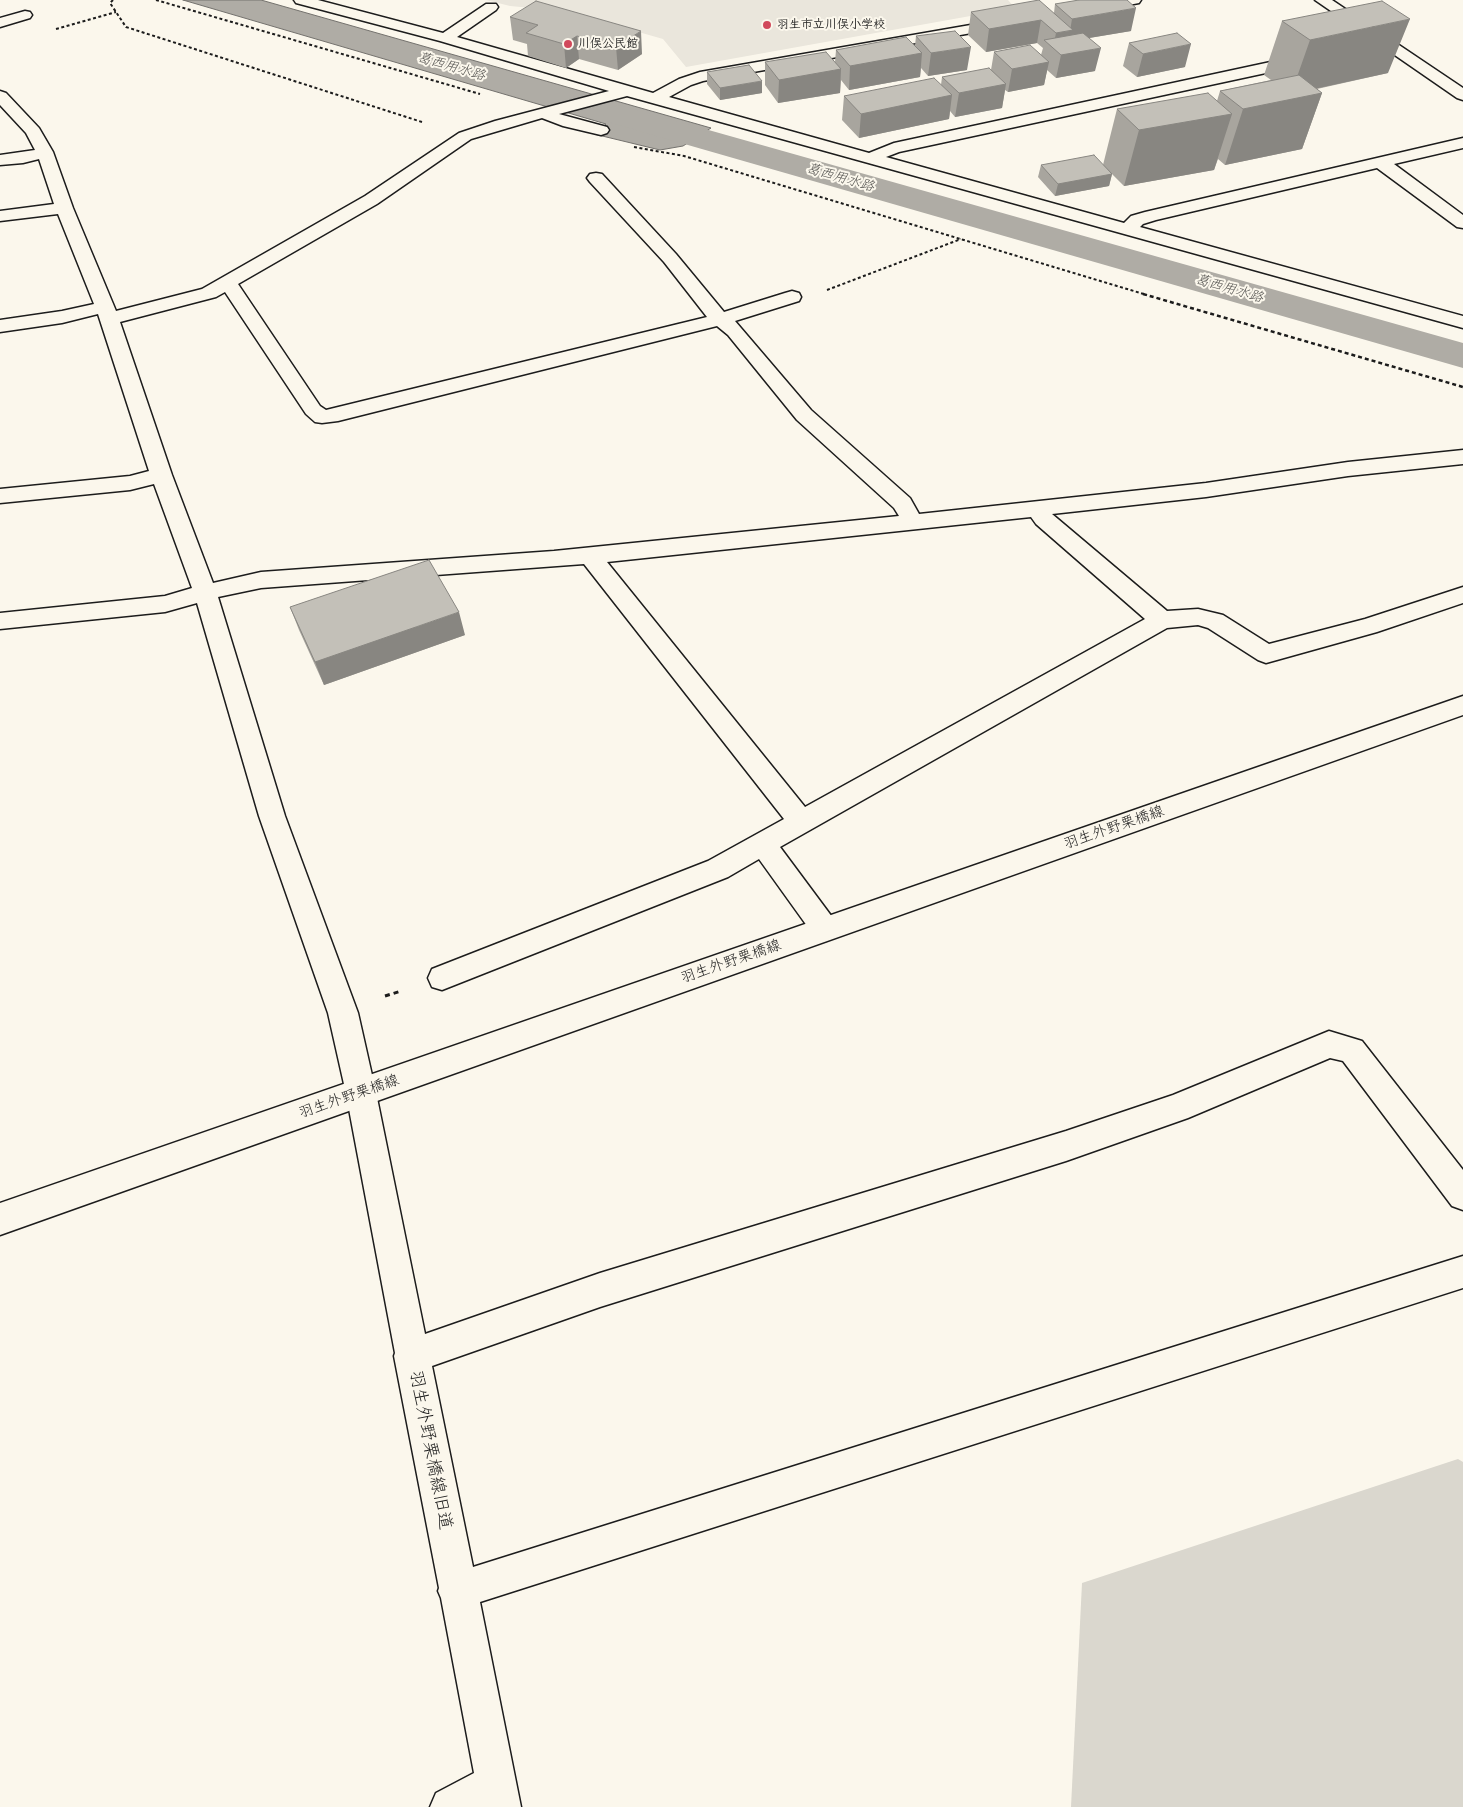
<!DOCTYPE html>
<html>
<head>
<meta charset="utf-8">
<style>
	body { margin:0 }
	canvas { display:block; background:#fbf7ec }
</style>
</head>
<body>
<canvas width="1463" height="1807"></canvas>
<script>
const ctx = document.querySelector('canvas').getContext('2d');
ctx.lineJoin = 'round';
function fill(path, color) { ctx.fillStyle = color; ctx.fill(path, 'evenodd'); }
const toPath = rows => new Path2D(rows.map(r => 'M' + r).join(''));
function strokePath(path, color, width, dash) { ctx.strokeStyle = color; ctx.lineWidth = width; ctx.lineCap = dash ? 'butt' : 'round'; ctx.setLineDash(dash || []); ctx.stroke(path); }
function drawText(font, color, halo, rows, align = 'center') {
  ctx.font = font + ' Sriracha,"Klee One",sans-serif'; ctx.lineWidth = 4; ctx.setLineDash([]); ctx.textBaseline = 'middle'; ctx.strokeStyle = halo; ctx.fillStyle = color; for (const [text, x, y, turn = 0] of rows) {
    ctx.save(); ctx.translate(x, y); ctx.rotate((+turn || 0) * Math.PI / 180); ctx.textAlign = isNaN(turn) ? turn : align; if (halo) ctx.strokeText(text, 0, 0); ctx.fillText(text, 0, 0); ctx.restore();
  }
}
fill(toPath([
	[486,0,1008,0,1015,8,686,67,663,39,565,11,510,6]
]), '#eae6dc');
fill(toPath([
	[1458,1459,1463,1462,1463,1807,1071,1807,1082,1583]
]), '#dad7ce');
const water = toPath([
	[183,0,261,0,711,128,683,146,660,150,594,134,606,124,183,0]
]);
fill(water, '#afaca5');
strokePath(water, '#74726e', 1);
fill(toPath([
	[620,105,1463,343,1463,368,608,122,603,115,608,108,620,105]
]), '#afaca5');
const minor = toPath([
	[294,0,318,0,443,33,486,4,496,4,498,7,496,10,457,37,653,93,679,79,700,72,1005,19,1010,20,1012,23,1010,26,1005,27,703,81,691,85,669,97,869,153,894,143,1303,55,1308,57,1311,60,1308,63,1303,65,899,152,886,157,1124,223,1131,216,1145,212,1463,138,1463,148,1394,164,1463,215,1463,228,1457,227,1377,168,1156,220,1143,224,1140,227,1463,316,1463,328,627,96,559,114,607,127,609,130,607,133,601,135,563,126,542,118,471,139,377,204,238,284,320,406,326,410,707,317,664,262,590,182,587,178,590,174,596,173,602,174,676,254,724,312,785,293,792,291,799,293,801,297,799,301,735,321,811,410,910,498,919,514,1206,483,1348,462,1463,450,1463,464,1348,476,1206,497,1052,514,1167,611,1198,609,1223,615,1269,644,1365,619,1463,587,1463,603,1377,632,1266,663,1258,660,1208,628,1198,625,1167,628,780,847,835,921,839,929,835,937,825,941,815,937,759,859,728,877,442,990,432,987,428,978,432,969,708,861,784,819,584,564,261,588,218,597,285,816,358,1013,376,1093,425,1334,600,1273,1066,1131,1173,1095,1329,1031,1362,1041,1463,1170,1463,1210,1452,1206,1343,1061,1330,1058,1188,1118,1066,1161,600,1307,432,1366,473,1567,1463,1256,1463,1288,480,1602,521,1807,430,1807,436,1793,474,1773,441,1598,438,1591,439,1588,394,1356,395,1353,346,1093,328,1013,259,816,197,603,165,612,0,629,0,613,165,596,192,588,154,484,130,490,0,503,0,489,130,476,149,471,98,314,62,323,0,332,0,320,62,311,94,304,58,214,0,221,0,211,54,204,39,159,23,163,0,165,0,155,35,150,26,133,0,105,0,91,6,93,39,128,53,152,73,208,116,311,202,289,365,196,459,133,495,121,609,91,440,41,296,3,294,0],
	[225,292,306,414,315,422,322,423,338,421,717,326,728,335,797,420,894,508,899,516,554,551,261,572,213,583,172,475,120,322,216,297,225,292],
	[1031,517,1036,524,1145,619,805,807,607,562,1031,517],
	[1111,0,1141,0,1139,3,1092,12,1087,11,1085,8,1087,5,1111,0],
	[1315,0,1332,0,1463,88,1463,100,1457,98,1315,0],
	[25,11,30,12,32,15,30,18,0,27,0,18,25,11]
]);
const major = toPath([
	[1463,696,1463,715,0,1235,0,1203,1463,696]
]);
strokePath(minor, '#1c1c1c', 3);
strokePath(major, '#1c1c1c', 3);
strokePath(toPath([
	[113,0,110,3,126,27,422,122],
	[156,0,480,94],
	[56,29,116,12],
	[634,147,684,156,1147,295],
	[827,290,961,239]
]), '#1c1c1c', 2, [3, 2.5]);
strokePath(toPath([
	[1143,294,1463,387]
]), '#1c1c1c', 2.5, [4, 3]);
strokePath(toPath([
	[385,996,401,991]
]), '#1c1c1c', 3, [5, 4]);
fill(minor, '#fbf7ec');
fill(major, '#fbf7ec');
fill(toPath([
	[1055,4,1131,31,1089,38,1095,71,1056,78,1047,70,1044,85,1008,92,1005,90,1002,108,955,117,950,111,949,119,859,138,842,120,844,96,941,85,942,77,991,70,994,52,1041,55,1043,48,1037,43,986,52,968,35,971,12,1054,13],
	[510,17,642,54,618,70,579,59,566,68,528,56,527,44,513,40],
	[1282,21,1388,73,1317,89,1322,93,1302,149,1225,165,1218,159,1214,170,1124,186,1112,174,1109,186,1055,196,1038,177,1041,165,1103,165,1117,109,1217,101,1220,91,1271,80,1264,75],
	[916,36,967,70,928,76,921,68,920,77,849,90,841,80,840,93,778,103,765,85,765,62,835,62,836,50,915,46],
	[1129,43,1185,67,1137,77,1123,66],
	[707,72,762,93,720,100,707,84],
	[290,607,465,635,324,685,299,630]
]), '#a8a59e');
fill(toPath([
	[1136,8,1131,31,1071,41,1053,48,1056,33,1070,31,1072,19],
	[1410,19,1388,73,1291,94,1310,40],
	[1041,20,1037,43,986,52,989,29],
	[641,31,642,54,618,70,616,47],
	[577,36,579,59,566,68,564,44],
	[1191,44,1185,67,1137,77,1143,54],
	[971,47,967,70,928,76,931,53],
	[1101,48,1095,71,1056,78,1061,55],
	[922,53,920,77,849,90,850,66],
	[1049,62,1044,85,1008,92,1012,69],
	[841,69,840,93,778,103,779,80],
	[762,81,762,93,720,100,720,88],
	[1006,84,1002,108,955,117,959,93],
	[1322,93,1302,149,1225,165,1243,109],
	[952,95,949,119,859,138,861,114],
	[1232,114,1214,170,1124,186,1139,130],
	[1112,174,1109,186,1055,196,1058,184],
	[459,612,465,635,324,685,315,662]
]), '#888681');
const building = toPath([
	[1039,0,1073,30,1056,33,1041,20,989,29,971,12,1039,0],
	[1079,0,1127,0,1136,8,1072,19,1055,4,1079,0],
	[536,1,641,31,616,47,577,36,564,44,526,33,538,25,510,17,536,1],
	[1382,1,1410,19,1310,40,1282,21,1382,1],
	[955,31,971,47,931,53,916,36,955,31],
	[1083,33,1101,48,1061,55,1044,40,1083,33],
	[1177,33,1191,44,1143,54,1129,43,1177,33],
	[906,37,922,53,850,66,836,50,906,37],
	[1030,45,1049,62,1012,69,994,52,1030,45],
	[826,52,841,69,779,80,765,62,826,52],
	[749,65,762,81,720,88,707,72,749,65],
	[989,68,1006,84,959,93,942,77,989,68],
	[1299,75,1322,93,1243,109,1220,91,1299,75],
	[934,78,952,95,861,114,844,96,934,78],
	[1208,93,1232,114,1139,130,1117,109,1208,93],
	[1094,155,1112,174,1058,184,1041,165,1094,155],
	[429,560,459,612,315,662,290,607,429,560]
]);
fill(building, '#c3c0b8');
strokePath(building, '#888681', 1);
for (const [x, y, r, color] of [
	[767,25,5,"#d1495b"],
	[568,44,5,"#d1495b"]
]) { const dot = new Path2D(); dot.arc(x, y, r, 0, 2 * Math.PI); ctx.fillStyle = color; ctx.fill(dot); strokePath(dot, '#fbf7ec', 2); }
drawText('bold 12px', '#1c1c1c', '#fbf7ec', [
	["羽生市立川俣小学校",777,25],
	["川俣公民館",578,44]
], 'left');
drawText('italic 14px', '#575653', '#fbf7ec', [
	["葛西用水路",451,67,16],
	["葛西用水路",840,178,16],
	["葛西用水路",1229,289,16]
]);
drawText('15px', '#1c1c1c', '#fbf7ec', [
	["羽生外野栗橋線",1114,828,-19],
	["羽生外野栗橋線",731,962,-19],
	["羽生外野栗橋線",349,1097,-19]
]);
drawText('18px', '#1c1c1c', '#fbf7ec', [
	["羽生外野栗橋線旧道",430,1450,79]
]);
</script>
</body>
</html>
